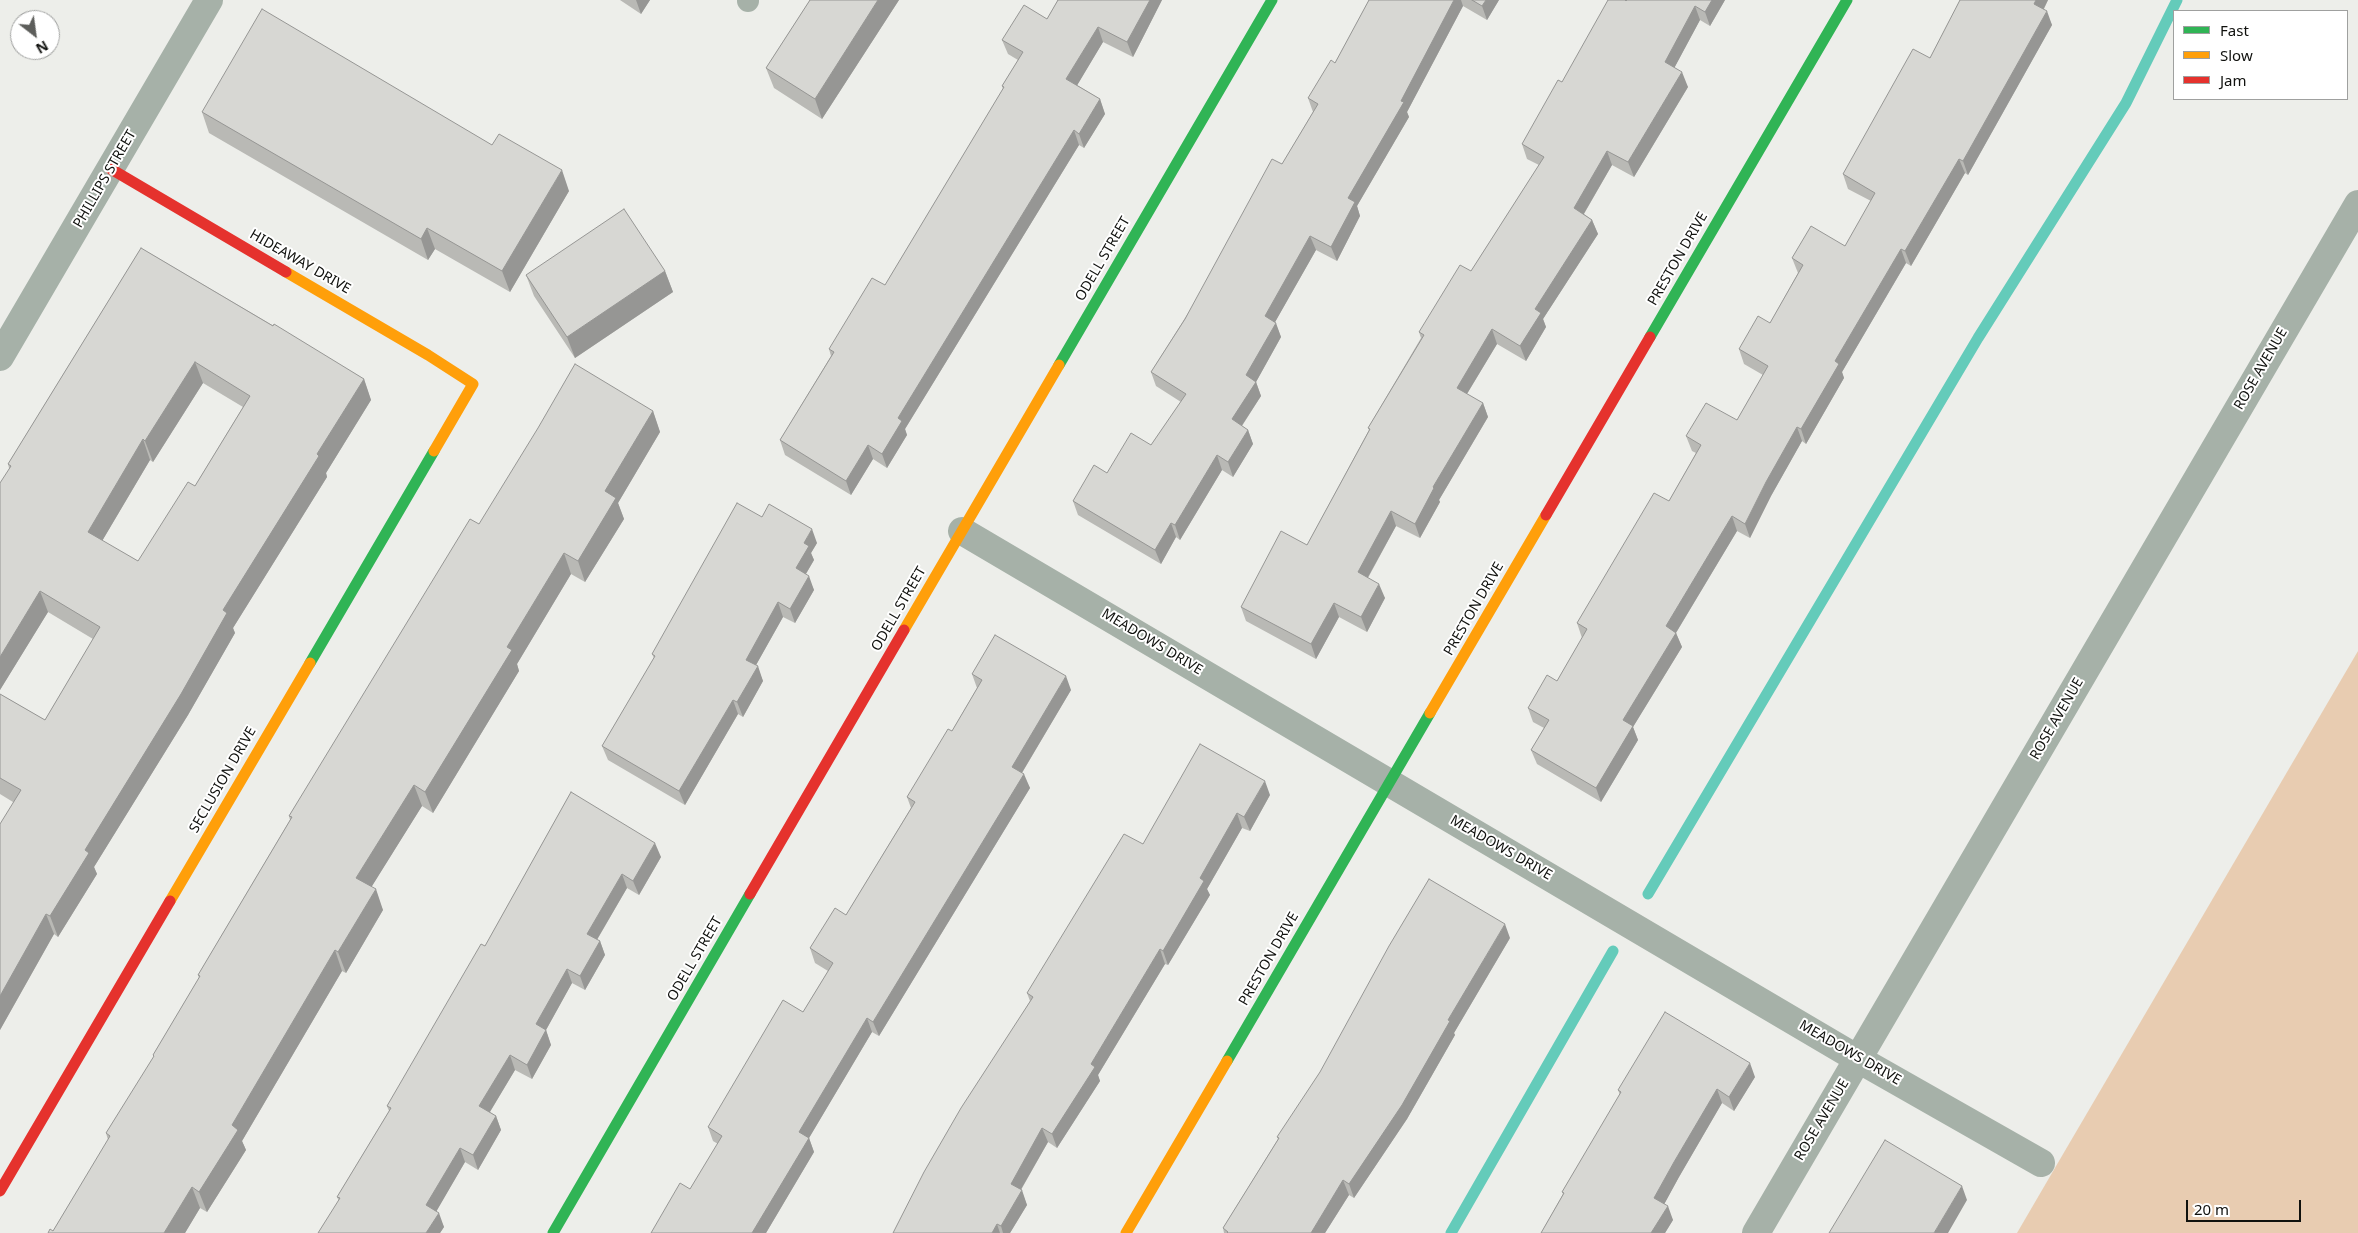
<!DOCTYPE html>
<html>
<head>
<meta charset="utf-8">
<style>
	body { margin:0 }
	#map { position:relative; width:2358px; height:1233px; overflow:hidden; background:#edeeea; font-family:"Noto Sans",sans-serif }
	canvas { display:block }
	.legend { position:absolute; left:2173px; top:10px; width:175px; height:90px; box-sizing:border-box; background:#fff; border:1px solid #9fa09f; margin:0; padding:6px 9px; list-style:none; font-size:15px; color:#10110e }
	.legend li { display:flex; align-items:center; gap:10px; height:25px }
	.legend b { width:25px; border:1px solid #9fa09f }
	.north { position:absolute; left:10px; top:10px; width:50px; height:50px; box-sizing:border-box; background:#fff; border:1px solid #9fa09f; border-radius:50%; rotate:150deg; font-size:14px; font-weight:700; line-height:20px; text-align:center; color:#10110e }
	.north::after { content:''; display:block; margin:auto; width:18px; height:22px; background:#5d5e5b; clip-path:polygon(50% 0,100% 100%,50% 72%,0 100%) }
	.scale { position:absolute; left:2186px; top:1200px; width:115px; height:22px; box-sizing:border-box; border:2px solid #10110e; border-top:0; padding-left:6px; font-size:15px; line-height:18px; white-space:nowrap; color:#10110e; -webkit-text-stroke:4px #fff; paint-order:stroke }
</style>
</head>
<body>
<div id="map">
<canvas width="2358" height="1233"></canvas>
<ul class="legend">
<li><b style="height:6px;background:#30b455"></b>Fast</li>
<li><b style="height:6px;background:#ff9f0a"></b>Slow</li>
<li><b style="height:6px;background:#e5322d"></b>Jam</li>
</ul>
<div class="north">N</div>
<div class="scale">20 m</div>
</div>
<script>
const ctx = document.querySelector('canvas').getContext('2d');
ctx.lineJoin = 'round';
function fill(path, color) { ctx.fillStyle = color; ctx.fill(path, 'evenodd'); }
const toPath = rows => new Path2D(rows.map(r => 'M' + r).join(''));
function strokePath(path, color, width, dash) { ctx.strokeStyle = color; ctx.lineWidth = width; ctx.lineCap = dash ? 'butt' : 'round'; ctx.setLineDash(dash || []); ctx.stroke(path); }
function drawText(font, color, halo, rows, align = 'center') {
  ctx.font = font + ' "Noto Sans",sans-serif'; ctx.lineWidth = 4; ctx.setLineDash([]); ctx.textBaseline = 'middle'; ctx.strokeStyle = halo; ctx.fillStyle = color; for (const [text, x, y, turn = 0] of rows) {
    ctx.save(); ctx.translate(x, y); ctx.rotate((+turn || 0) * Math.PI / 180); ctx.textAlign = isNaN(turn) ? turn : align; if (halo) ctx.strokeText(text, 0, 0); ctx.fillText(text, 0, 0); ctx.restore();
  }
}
fill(toPath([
	[2358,651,2358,1233,2017,1233,2066,1149]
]), '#e8ccb1');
strokePath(toPath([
	[1648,894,1978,338,2126,103,2177,0],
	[1451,1233,1613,951]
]), '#64cbba', 11);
strokePath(toPath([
	[748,1,748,0]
]), '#a6b1a8', 22);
strokePath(toPath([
	[0,357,209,0],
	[962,531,1858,1059,2041,1163],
	[1756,1233,2358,204]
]), '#a6b1a8', 28);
strokePath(toPath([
	[1650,337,1847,0],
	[1059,365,1272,0],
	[310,663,434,451],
	[1227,1061,1430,713],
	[553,1233,750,894]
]), '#30b455', 11);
strokePath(toPath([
	[286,272,428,355,473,384,434,451],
	[904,630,1059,365],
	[1430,713,1546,515],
	[170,901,310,663],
	[1126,1233,1227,1061]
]), '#ff9f0a', 11);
strokePath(toPath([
	[111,169,286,272],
	[1546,515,1650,337],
	[750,894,904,630],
	[0,1191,170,901]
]), '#e5322d', 11);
fill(toPath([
	[620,0,650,0,641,14],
	[810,0,899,0,822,119,774,88,766,68],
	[1058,0,1162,0,1133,57,1103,42,1077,85,1100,99,1105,114,1084,148,1079,145,905,429,907,435,887,468,873,459,851,495,785,455,780,440,831,356,829,349,885,285,1003,89,1002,86,1018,60,1008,54,1002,40,1047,19],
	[1369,0,1499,0,1487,20,1463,6,1407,112,1409,117,1357,206,1360,216,1337,261,1316,250,1275,322,1281,337,1256,382,1261,396,1242,426,1248,430,1253,444,1233,477,1222,470,1180,540,1176,537,1161,564,1078,515,1073,501,1107,473,1151,445,1181,402,1156,386,1151,372,1282,164,1313,112,1308,98,1335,63],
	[1725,0,1710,26,1700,20,1674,68,1688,87,1634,177,1612,165,1584,214,1592,220,1598,234,1543,319,1546,327,1526,361,1497,344,1467,394,1483,403,1488,417,1439,500,1440,502,1420,538,1396,526,1368,578,1385,598,1367,632,1339,617,1316,659,1246,621,1241,607,1307,545,1369,430,1368,428,1421,338,1419,332,1471,271,1539,165,1527,159,1522,144,1562,82,1626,1],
	[1960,0,2048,0,2044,9,2052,25,1968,175,1965,173,1911,266,1906,263,1842,372,1844,378,1806,444,1802,441,1771,496,1750,538,1737,531,1676,633,1682,647,1633,727,1638,740,1601,802,1537,764,1531,750,1544,728,1533,722,1528,708,1557,681,1582,638,1577,623,1669,501,1696,453,1692,451,1686,436,1737,420,1763,375,1744,364,1739,349,1770,323,1798,273,1792,258,1845,246,1871,201,1848,189,1843,174,1930,58],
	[202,112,569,191,510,292,435,249,428,260,209,133],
	[141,248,364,379,371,400,326,473,327,477,233,628,235,633,188,715,94,867,97,874,58,937,54,934,0,1030,13,802,0,794,0,694,45,720,93,639,48,612,0,690,9,468,8,464],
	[203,383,243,407,195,486,138,561,102,541,150,460,153,462],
	[665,271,673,292,575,358,534,296,526,275],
	[653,411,660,432,618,503,624,519,585,582,571,574,517,664,519,671,433,813,422,806,371,887,383,910,346,973,342,971,242,1141,246,1150,207,1212,200,1208,185,1233,48,1233,53,1231,108,1140,106,1133,154,1057,153,1055,199,978,198,975,290,820,289,816,479,524],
	[762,517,817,543,811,553,814,560,806,574,814,590,795,623,783,617,756,665,763,681,743,717,738,714,685,805,608,760,602,746,654,658,652,654],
	[972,674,1071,690,1022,773,1030,788,879,1036,872,1032,809,1138,814,1152,766,1233,651,1233,690,1189,718,1144,713,1141,708,1127,803,1012,828,971,815,963,810,948,846,915,911,808,907,797,952,731,977,688],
	[571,792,661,857,639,895,627,888,597,940,600,941,605,955,585,990,572,983,546,1030,551,1045,532,1079,515,1070,490,1112,496,1116,501,1130,478,1170,465,1162,436,1211,444,1227,440,1233,318,1233,339,1201,337,1197,389,1111,387,1106,485,946],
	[1270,795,1250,831,1242,828,1207,889,1210,895,1168,965,1165,964,1098,1075,1100,1081,1057,1148,1048,1142,1021,1190,1027,1205,1010,1233,893,1233,1030,1001,1027,993,1143,844],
	[1510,938,1454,1033,1455,1035,1407,1119,1354,1198,1349,1195,1325,1233,1224,1233,1223,1228,1278,1139,1277,1137],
	[1755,1077,1734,1111,1722,1103,1679,1177,1664,1204,1673,1220,1665,1233,1541,1233,1563,1194,1562,1192,1620,1095,1618,1090]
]), '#b9b9b5');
fill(toPath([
	[636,0,650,0,641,14],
	[878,0,899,0,822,119,815,99],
	[1150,0,1162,0,1133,57,1127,42],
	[1454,0,1461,0,1463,6,1407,112,1409,117,1357,206,1360,216,1337,261,1331,247,1348,198],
	[1486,0,1499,0,1487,20,1482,6],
	[1712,0,1725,0,1710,26,1705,12],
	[2036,0,2048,0,2039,18,2034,4],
	[1695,6,1700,20,1670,76,1665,62],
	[2047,11,2052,25,1968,175,1963,161],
	[1098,27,1103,42,1072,94,1066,79],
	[1682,72,1688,87,1634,177,1628,162],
	[1100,99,1105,114,1084,148,1079,134],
	[1074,130,1079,145,905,429,907,435,887,468,882,454,898,418],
	[1607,151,1612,165,1579,222,1574,208],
	[1959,159,1965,173,1911,266,1905,251],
	[562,170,569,191,510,292,502,271],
	[1592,220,1598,234,1543,319,1546,327,1526,361,1520,346,1535,309],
	[427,228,435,249,428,260,421,239],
	[1310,236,1316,250,1270,331,1265,316],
	[1901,249,1906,263,1842,372,1844,378,1806,444,1801,429,1835,361],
	[665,271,673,292,575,358,567,337],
	[1276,323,1281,337,1256,382,1261,396,1237,433,1232,419,1246,375],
	[1492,329,1497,344,1462,402,1457,388],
	[195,362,203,383,153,462,145,441],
	[364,379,371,400,326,473,327,477,233,628,235,633,188,715,94,867,97,874,58,937,50,916,85,850,223,610,317,454],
	[1483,403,1488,417,1439,500,1440,502,1420,538,1415,524,1433,487],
	[653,411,660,432,618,503,624,519,585,582,578,561,605,491],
	[1797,427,1802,441,1771,496,1750,538,1745,524,1766,482],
	[1248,430,1253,444,1233,477,1228,462],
	[143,439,150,460,95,553,88,532],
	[868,445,873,459,851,495,846,481],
	[1217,455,1222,470,1180,540,1175,525],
	[1391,511,1396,526,1363,586,1358,572],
	[1732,516,1737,531,1671,641,1666,626],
	[1171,523,1176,537,1161,564,1155,550],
	[812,529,817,543,811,553,814,560,801,582,796,568,804,543],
	[564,553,571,574,517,664,519,671,433,813,425,792,507,647],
	[809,576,814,590,795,623,790,609],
	[1379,584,1385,598,1367,632,1361,617],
	[40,591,48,612,0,690,0,657],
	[778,602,783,617,751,674,746,660],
	[1334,603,1339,617,1316,659,1311,644],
	[1676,633,1682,647,1633,727,1638,740,1601,802,1596,788,1623,720],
	[758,666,763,681,743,717,737,702],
	[1066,676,1071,690,1017,781,1012,767],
	[733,700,738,714,685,805,679,791],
	[1024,774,1030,788,879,1036,873,1022],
	[1265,781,1270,795,1250,831,1244,817],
	[414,785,422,806,364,899,356,878],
	[1237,813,1242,828,1207,889,1210,895,1168,965,1163,951,1200,878],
	[655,843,661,857,639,895,633,881],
	[622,874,627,888,592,948,587,934],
	[376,889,383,910,346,973,338,952],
	[46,914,54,934,0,1030,0,996],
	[1505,924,1510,938,1454,1033,1455,1035,1407,1119,1354,1198,1349,1184,1448,1020],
	[600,941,605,955,585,990,580,976],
	[1160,949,1165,964,1098,1075,1100,1081,1057,1148,1052,1134,1091,1064],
	[335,950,342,971,242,1141,246,1150,207,1212,199,1192,232,1125],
	[567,969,572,983,541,1039,536,1024],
	[867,1018,872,1032,809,1138,814,1152,766,1233,752,1233,799,1132],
	[546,1030,551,1045,532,1079,527,1065],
	[510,1055,515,1070,485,1120,479,1106],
	[1750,1063,1755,1077,1734,1111,1729,1097],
	[1717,1089,1722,1103,1679,1177,1660,1212,1654,1198,1674,1162],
	[496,1116,501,1130,478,1170,473,1155],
	[1042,1128,1048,1142,1016,1198,1011,1184],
	[460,1148,465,1162,432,1219,426,1205],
	[1343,1180,1349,1195,1325,1233,1311,1233],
	[1962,1186,1967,1200,1948,1233,1934,1233],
	[192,1187,200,1208,185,1233,164,1233],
	[1022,1190,1027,1205,1010,1233,1003,1233,1001,1226],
	[1668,1206,1673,1220,1665,1233,1651,1233],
	[439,1213,444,1227,440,1233,426,1233],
	[997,1224,1000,1233,992,1233]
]), '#969694');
const building = toPath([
	[810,0,878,0,815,99,766,68,810,0],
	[1058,0,1150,0,1127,42,1098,27,1066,79,1100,99,1079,134,1074,130,898,418,902,421,882,454,868,445,846,481,780,440,834,352,829,349,872,278,885,285,1004,87,1002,86,1023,52,1002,40,1024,5,1047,19,1058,0],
	[1369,0,1454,0,1401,101,1404,102,1348,198,1355,202,1331,247,1310,236,1265,316,1276,323,1246,375,1256,382,1232,419,1248,430,1228,462,1217,455,1175,525,1171,523,1155,550,1073,501,1094,465,1107,473,1131,433,1151,445,1186,394,1151,372,1185,319,1272,159,1282,164,1318,104,1308,98,1331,60,1335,63,1369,0],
	[1472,0,1486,0,1482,6,1472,0],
	[1608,0,1625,0,1626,1,1627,0,1712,0,1705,12,1695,6,1665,62,1682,72,1628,162,1607,151,1574,208,1592,220,1535,309,1541,313,1520,346,1492,329,1457,388,1483,403,1433,487,1434,488,1415,524,1391,511,1358,572,1379,584,1361,617,1334,603,1311,644,1241,607,1281,531,1307,545,1370,429,1368,428,1424,335,1419,332,1460,265,1471,271,1544,157,1522,144,1558,80,1562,82,1608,0],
	[1960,0,2036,0,2034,4,2047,11,1963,161,1959,159,1905,251,1901,249,1835,361,1839,364,1801,429,1797,427,1766,482,1745,524,1732,516,1666,626,1676,633,1623,720,1633,726,1596,788,1531,750,1549,720,1528,708,1547,675,1557,681,1587,629,1577,623,1654,493,1669,501,1701,445,1686,436,1706,403,1737,420,1768,366,1739,349,1758,316,1770,323,1803,265,1792,258,1811,226,1845,246,1875,193,1843,174,1913,49,1930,58,1960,0],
	[262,9,492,145,499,134,562,170,502,271,427,228,421,239,202,112,262,9],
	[624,209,665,271,567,337,526,275,624,209],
	[141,248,273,326,274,324,364,379,317,454,319,456,223,610,227,613,181,694,85,850,89,853,50,916,46,914,0,996,0,824,21,790,0,778,0,694,45,720,100,627,40,591,0,657,0,483,11,466,8,464,141,248],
	[195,362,250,396,195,486,188,482,138,561,88,532,143,439,145,441,195,362],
	[575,364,653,411,605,491,616,498,578,561,564,553,507,647,512,650,425,792,414,785,356,878,376,889,338,952,335,950,232,1125,238,1130,199,1192,192,1187,164,1233,48,1233,50,1229,53,1231,110,1136,106,1133,154,1056,153,1055,200,976,198,975,292,817,289,816,470,519,479,524,538,428,575,364],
	[737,503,762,517,769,504,812,529,804,543,809,546,796,568,809,576,790,609,778,602,746,660,758,666,737,702,733,700,679,791,602,746,655,656,652,654,737,503],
	[995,635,1066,676,1012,767,1024,774,873,1022,867,1018,799,1132,809,1138,752,1233,651,1233,680,1183,690,1189,722,1136,708,1127,783,1000,803,1012,833,963,810,948,835,908,846,915,915,802,907,797,948,729,952,731,982,680,972,674,995,635],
	[1200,744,1265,781,1244,817,1237,813,1200,878,1204,881,1163,951,1160,949,1091,1064,1095,1067,1052,1134,1042,1128,1011,1184,1022,1190,1001,1226,997,1224,992,1233,893,1233,924,1172,961,1108,1033,997,1027,993,1124,834,1143,844,1200,744],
	[571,792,655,843,633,881,622,874,587,934,600,941,580,976,567,969,536,1024,546,1030,527,1065,510,1055,479,1106,496,1116,473,1155,460,1148,426,1205,439,1213,426,1233,318,1233,340,1198,337,1197,391,1108,387,1106,481,944,485,946,571,792],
	[1429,879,1505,924,1448,1020,1450,1021,1402,1105,1349,1184,1343,1180,1311,1233,1227,1233,1228,1232,1223,1228,1279,1138,1277,1137,1320,1072,1389,946,1429,879],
	[1665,1012,1750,1063,1729,1097,1717,1089,1674,1162,1654,1198,1668,1206,1651,1233,1541,1233,1564,1193,1562,1192,1621,1092,1618,1090,1665,1012],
	[1885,1140,1962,1186,1934,1233,1829,1233,1885,1140]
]);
fill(building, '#d7d7d3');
strokePath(building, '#969694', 1);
drawText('14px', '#10110e', '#fff', [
	["PHILLIPS STREET",105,179,-60],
	["ODELL STREET",1103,259,-60],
	["PRESTON DRIVE",1678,259,-60],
	["HIDEAWAY DRIVE",300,262,30],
	["ROSE AVENUE",2261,369,-60],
	["ODELL STREET",899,609,-60],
	["PRESTON DRIVE",1474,609,-60],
	["MEADOWS DRIVE",1152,642,31],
	["ROSE AVENUE",2057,719,-60],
	["SECLUSION DRIVE",223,780,-60],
	["MEADOWS DRIVE",1501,848,30],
	["ODELL STREET",695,959,-60],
	["PRESTON DRIVE",1269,959,-60],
	["MEADOWS DRIVE",1850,1053,30],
	["ROSE AVENUE",1822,1120,-59]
]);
</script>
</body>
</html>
